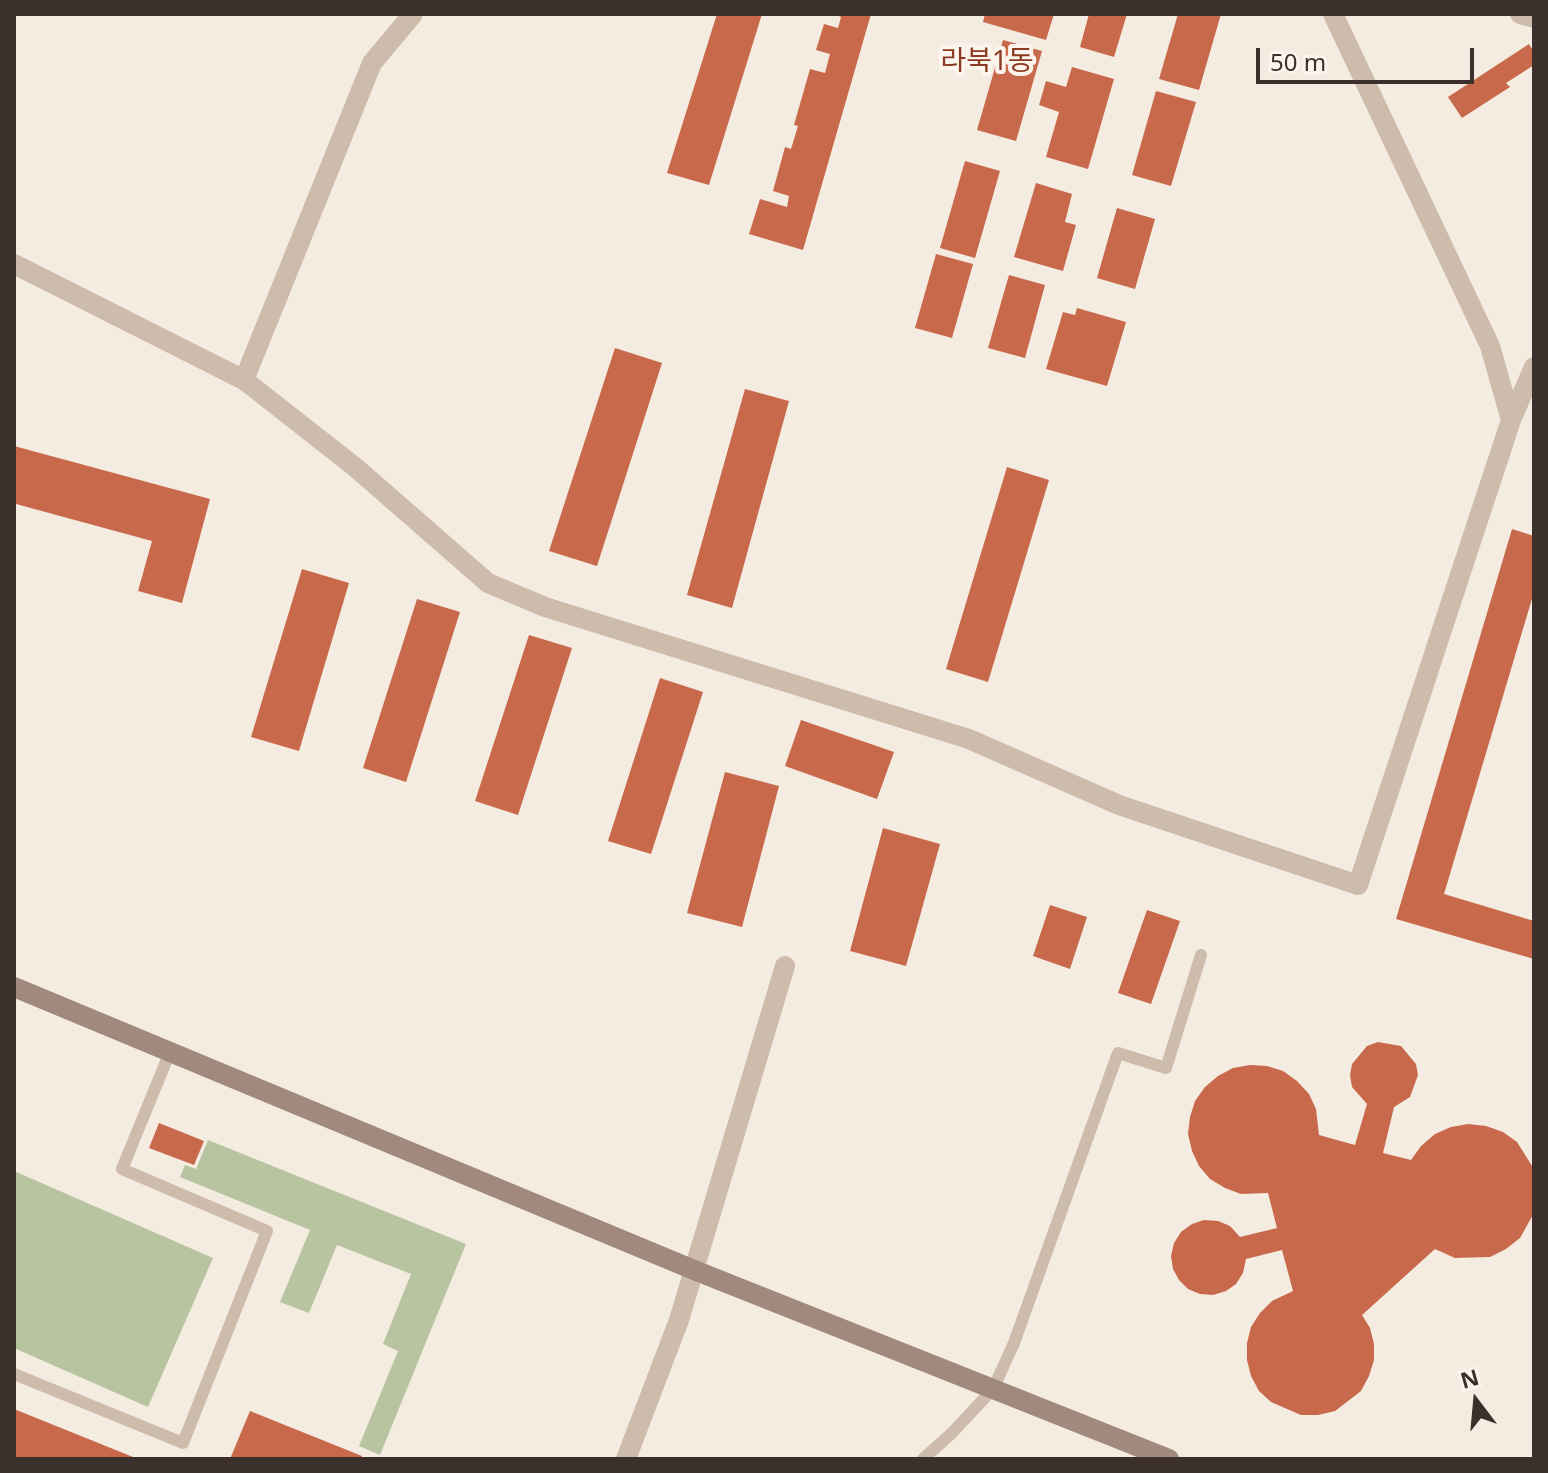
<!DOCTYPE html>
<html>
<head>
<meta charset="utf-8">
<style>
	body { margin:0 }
	#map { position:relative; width:1548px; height:1473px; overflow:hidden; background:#f4ebe1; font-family:"Noto Sans",sans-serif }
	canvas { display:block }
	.frame { position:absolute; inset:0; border:16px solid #3b302b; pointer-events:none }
	.north { position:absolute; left:1436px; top:1361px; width:80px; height:80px; -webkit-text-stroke:6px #fbf5ee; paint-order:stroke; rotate:344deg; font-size:22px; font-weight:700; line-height:32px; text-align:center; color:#3b302b }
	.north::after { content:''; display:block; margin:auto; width:28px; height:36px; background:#3b302b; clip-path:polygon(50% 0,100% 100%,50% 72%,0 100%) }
	.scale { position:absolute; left:1256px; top:48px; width:218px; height:36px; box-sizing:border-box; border:4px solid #3b302b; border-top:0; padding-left:10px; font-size:24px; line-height:28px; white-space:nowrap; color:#3b302b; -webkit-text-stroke:6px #fbf5ee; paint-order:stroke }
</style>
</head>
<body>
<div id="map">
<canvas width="1548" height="1473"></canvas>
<div class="frame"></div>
<div class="north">N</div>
<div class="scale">50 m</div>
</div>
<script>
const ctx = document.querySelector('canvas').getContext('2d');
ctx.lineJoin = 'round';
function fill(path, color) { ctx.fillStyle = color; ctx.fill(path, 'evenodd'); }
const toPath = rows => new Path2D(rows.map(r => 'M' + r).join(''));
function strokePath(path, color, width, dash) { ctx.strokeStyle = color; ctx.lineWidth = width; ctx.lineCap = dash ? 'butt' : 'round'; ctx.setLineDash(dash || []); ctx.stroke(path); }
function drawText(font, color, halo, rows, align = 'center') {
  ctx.font = font + ' "Noto Sans","Noto Sans KR",sans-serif'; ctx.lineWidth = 8; ctx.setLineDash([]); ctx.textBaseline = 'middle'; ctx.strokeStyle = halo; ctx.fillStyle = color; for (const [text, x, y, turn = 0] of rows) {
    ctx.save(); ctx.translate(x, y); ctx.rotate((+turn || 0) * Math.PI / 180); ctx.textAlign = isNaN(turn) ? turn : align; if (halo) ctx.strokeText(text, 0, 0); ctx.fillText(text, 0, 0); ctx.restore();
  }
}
fill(toPath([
	[208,1140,466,1244,380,1455,359,1446,398,1351,383,1344,411,1274,337,1245,309,1313,280,1302,310,1230,180,1177,185,1165,196,1169],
	[14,1171,213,1258,148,1407,14,1348]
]), '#b8c4a0');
fill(toPath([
	[717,14,762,14,709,185,667,173],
	[835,14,871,14,803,250,749,234,760,199,787,207,789,196,773,191,785,147,791,149,798,126,794,125,810,69,825,73,830,54,816,50,824,24,838,28,841,17],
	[985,14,1054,14,1046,40,983,22],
	[1089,14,1127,14,1114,57,1080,47],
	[1178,14,1221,14,1199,90,1159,79],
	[1003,40,1042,51,1016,141,977,130],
	[1529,44,1534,52,1534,65,1506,83,1510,87,1462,118,1448,97],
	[1072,67,1114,79,1088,169,1046,157,1059,112,1039,105,1046,81,1066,87],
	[1156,91,1196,102,1171,186,1132,175],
	[965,161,1000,171,975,258,940,248],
	[1036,183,1072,194,1065,222,1076,225,1063,271,1014,257],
	[1117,208,1155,219,1135,289,1097,278],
	[936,254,973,264,952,338,915,328],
	[1009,275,1045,285,1025,358,988,348],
	[1077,308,1126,322,1107,386,1046,369,1063,312,1075,315],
	[615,348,662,363,597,566,549,551],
	[745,389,789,401,732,608,687,595],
	[14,446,210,499,182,603,138,591,152,541,16,504,14,509],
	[1007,467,1049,480,988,682,946,669],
	[1512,529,1534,536,1534,592,1444,894,1534,921,1534,959,1396,919],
	[302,569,349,583,299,751,251,737],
	[417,599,460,612,406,782,363,768],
	[529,635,572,648,518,815,475,801],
	[660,678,703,692,651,854,608,841],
	[801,720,894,752,877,799,785,766],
	[725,772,779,786,742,927,687,913],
	[883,828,940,844,906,966,850,951],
	[1050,905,1087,917,1070,969,1033,956],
	[1147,910,1180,921,1151,1004,1118,993],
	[1378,1042,1401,1046,1416,1064,1418,1075,1410,1097,1394,1107,1383,1153,1411,1160,1421,1146,1435,1134,1451,1127,1468,1124,1486,1126,1503,1132,1517,1142,1534,1169,1534,1213,1520,1238,1506,1249,1490,1257,1455,1258,1435,1249,1362,1315,1370,1328,1374,1344,1374,1360,1369,1376,1361,1391,1335,1411,1318,1415,1301,1415,1271,1402,1259,1391,1251,1376,1247,1360,1247,1343,1251,1327,1260,1313,1272,1301,1293,1291,1282,1250,1246,1259,1243,1273,1236,1284,1226,1291,1213,1295,1200,1294,1188,1289,1179,1280,1173,1269,1171,1256,1174,1243,1181,1232,1192,1224,1204,1220,1218,1221,1230,1226,1240,1237,1277,1228,1268,1193,1241,1194,1225,1188,1210,1179,1199,1166,1192,1151,1188,1134,1190,1117,1195,1101,1205,1087,1218,1076,1233,1068,1250,1065,1267,1066,1283,1071,1297,1081,1309,1094,1316,1109,1319,1135,1355,1145,1367,1104,1352,1087,1350,1075,1352,1064,1367,1046],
	[159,1123,204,1141,194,1165,149,1148],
	[14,1409,138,1459,14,1459],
	[250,1411,362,1456,361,1459,230,1459]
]), '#c8694b');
strokePath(toPath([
	[14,1374,183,1443,267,1231,122,1169,170,1052],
	[923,1459,952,1433,993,1389,1014,1343,1118,1053,1166,1068,1201,955]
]), '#cdbbac', 12);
strokePath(toPath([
	[1333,14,1490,346,1511,420],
	[1520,14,1534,18],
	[14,264,244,380,372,63,413,14],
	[244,380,355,467,488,583,545,607,969,739,1119,805,1358,885,1511,420,1534,367],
	[626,1459,679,1320,785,966]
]), '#cdbbac', 20);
strokePath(toPath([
	[14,987,694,1270,1169,1459]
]), '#a18a7d', 20);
drawText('28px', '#8c3b22', '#fbf5ee', [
	["라북1동",987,62]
]);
</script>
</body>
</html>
